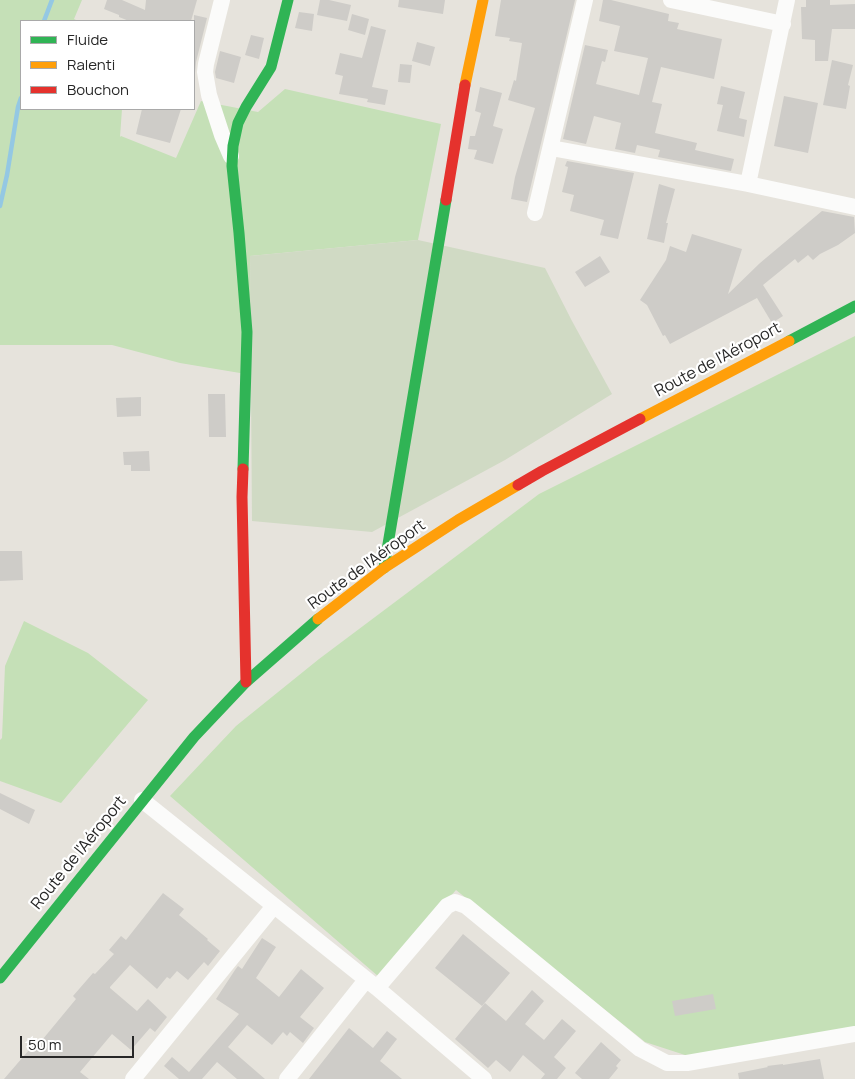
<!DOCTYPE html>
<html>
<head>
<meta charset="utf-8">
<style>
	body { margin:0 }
	#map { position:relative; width:855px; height:1079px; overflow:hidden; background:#e6e3dc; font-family:Manrope,sans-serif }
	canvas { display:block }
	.legend { position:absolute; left:20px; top:20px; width:175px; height:90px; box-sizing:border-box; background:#fff; border:1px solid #a9a9a9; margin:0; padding:6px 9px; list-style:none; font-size:15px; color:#272727 }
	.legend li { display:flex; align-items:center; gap:10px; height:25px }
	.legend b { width:25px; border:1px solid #a9a9a9 }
	.scale { position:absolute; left:20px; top:1036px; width:114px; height:22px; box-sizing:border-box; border:2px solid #272727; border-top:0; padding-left:6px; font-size:15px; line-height:18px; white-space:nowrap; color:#272727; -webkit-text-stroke:4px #fff; paint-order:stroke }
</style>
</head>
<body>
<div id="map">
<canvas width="855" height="1079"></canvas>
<ul class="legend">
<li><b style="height:6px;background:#30b455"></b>Fluide</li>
<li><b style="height:6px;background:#ff9f0a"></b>Ralenti</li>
<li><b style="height:6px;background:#e5322d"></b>Bouchon</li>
</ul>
<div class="scale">50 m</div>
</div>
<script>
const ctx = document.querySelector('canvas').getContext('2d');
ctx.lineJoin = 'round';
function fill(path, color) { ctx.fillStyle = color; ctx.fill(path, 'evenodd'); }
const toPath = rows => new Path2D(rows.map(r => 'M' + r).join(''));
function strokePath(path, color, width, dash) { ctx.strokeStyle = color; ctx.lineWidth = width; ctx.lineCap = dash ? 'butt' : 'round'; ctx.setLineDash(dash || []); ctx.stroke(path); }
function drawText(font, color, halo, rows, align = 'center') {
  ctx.font = font + ' Manrope,sans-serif'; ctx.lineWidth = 4.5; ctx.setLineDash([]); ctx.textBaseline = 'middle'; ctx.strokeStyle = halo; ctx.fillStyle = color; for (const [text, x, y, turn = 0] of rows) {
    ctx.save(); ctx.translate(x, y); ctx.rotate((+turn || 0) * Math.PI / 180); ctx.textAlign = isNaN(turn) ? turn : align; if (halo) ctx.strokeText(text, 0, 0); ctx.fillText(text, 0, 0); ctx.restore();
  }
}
fill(toPath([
	[0,0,82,0,74,19,78,21,21,21,21,109,122,109,120,137,121,136,176,158,201,101,258,112,285,89,441,124,418,240,250,256,252,375,180,363,112,345,0,345],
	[855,336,855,1027,688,1056,645,1042,456,890,379,977,170,796,236,726,319,659,539,494],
	[24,621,88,653,148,700,61,803,0,781,0,740,2,738,5,666]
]), '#c5e0b7');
fill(toPath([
	[418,240,545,268,572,321,612,394,505,460,372,532,252,521,250,256]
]), '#d0dac4');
strokePath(toPath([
	[44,21,52,0],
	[0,206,7,175,18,107,21,98]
]), '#94c8e3', 4.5);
fill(toPath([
	[107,0,122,0,145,10,146,0,197,0,191,21,129,21,119,17,119,15,104,9],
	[320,0,329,0,351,5,347,21,317,15],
	[399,0,445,0,443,14,398,7],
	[501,0,575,0,527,202,511,199,515,177,535,108,508,100,514,80,516,81,522,43,509,41,510,38,495,36],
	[603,0,611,0,669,14,668,21,679,23,677,29,722,39,714,79,661,67,652,102,662,104,655,133,697,143,695,150,734,159,731,171,658,157,660,150,637,145,635,153,615,149,621,123,594,116,586,144,563,139,585,45,608,50,605,62,602,61,596,84,639,95,648,58,614,51,620,26,599,21],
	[806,0,830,0,830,5,855,4,855,29,832,29,828,61,815,61,815,40,802,39,801,7,806,7],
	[299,12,314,14,312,31,295,28],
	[352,14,369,19,365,35,348,30],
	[194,15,207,18,196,62,195,73,194,73],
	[371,26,386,30,372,87,388,90,385,105,367,102,368,99,339,94,343,76,335,74,340,53,362,58],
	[251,35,264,38,259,59,245,55],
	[417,42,435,47,430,66,412,61],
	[220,51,241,57,234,83,216,78,215,72],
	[832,60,853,65,848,85,850,86,846,109,823,105],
	[400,64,412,65,410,83,398,82],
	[721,86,745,92,739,118,747,120,744,137,717,131,723,105,717,104],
	[480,87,502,93,493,126,503,129,493,164,474,159,477,150,468,149,470,136,475,136,481,113,475,111],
	[784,96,818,103,808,153,774,146],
	[142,109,181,109,170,143,136,134],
	[567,161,634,173,618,239,600,235,604,220,570,211,574,195,562,192,567,172,568,167,565,166],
	[659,184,675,189,666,223,668,223,664,243,647,239],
	[822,211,854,217,855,233,838,245,820,254,813,260,808,255,798,263,795,259,763,285,783,316,772,323,757,298,670,344,665,335,663,336,647,305,640,300,666,260,670,246,686,252,692,234,742,249,728,294,760,263],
	[600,256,610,272,585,287,575,272],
	[208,394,225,394,226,437,209,437],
	[141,397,141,416,117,417,116,398],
	[149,451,150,471,131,471,131,465,124,465,123,452],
	[0,551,22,551,23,580,0,581],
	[0,793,35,810,29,824,0,809],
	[163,893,184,909,179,915,208,939,207,940,220,951,208,966,204,962,188,980,177,971,170,979,167,977,157,989,130,965,110,987,110,988,137,1011,148,999,167,1017,155,1032,150,1028,131,1050,112,1034,80,1072,89,1079,4,1079,35,1043,38,1045,76,999,73,996,93,973,95,974,114,954,109,950,121,936,126,940],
	[463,934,510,973,482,1006,435,968],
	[262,938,276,947,256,978,279,997,301,969,324,988,300,1017,314,1028,303,1043,290,1032,287,1036,283,1032,272,1045,247,1025,228,1047,265,1079,237,1079,217,1062,202,1079,179,1079,164,1066,172,1057,189,1072,239,1014,216,999,235,970,238,966,242,969],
	[532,990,544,1001,525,1024,544,1040,562,1019,576,1031,554,1057,566,1068,557,1079,541,1079,545,1074,523,1055,510,1072,496,1060,488,1068,455,1039,485,1003,506,1021],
	[713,994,716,1009,675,1016,672,1001],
	[349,1028,373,1048,387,1031,397,1039,380,1061,402,1079,309,1079],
	[601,1042,621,1060,616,1066,618,1068,609,1079,582,1079,575,1073],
	[820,1059,824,1079,739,1079,738,1073,768,1067,767,1066,783,1064,783,1065]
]), '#ceccc8');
strokePath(toPath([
	[222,0,206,64,205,72,209,95,222,135,231,156],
	[671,0,783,24],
	[551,148,748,184,855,207],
	[748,184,787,0],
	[535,213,585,0],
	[142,800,377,988,484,1079],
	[377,988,447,906,455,902,466,906,640,1049,667,1063,687,1063,855,1034],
	[133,1079,274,906],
	[287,1079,366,980]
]), '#fbfbfa', 16);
strokePath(toPath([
	[789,341,855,306],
	[243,469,247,332,239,233,232,166,233,146,238,123,246,107,271,67,288,0],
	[384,568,446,200],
	[0,978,194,737,246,682,318,619]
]), '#30b455', 11);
strokePath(toPath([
	[465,85,483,0],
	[640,419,789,341],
	[318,619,384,568,458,520,518,485]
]), '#ff9f0a', 11);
strokePath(toPath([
	[446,200,465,85],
	[243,469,242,497,246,682],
	[518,485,542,471,640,419]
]), '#e5322d', 11);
drawText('16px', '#272727', '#fff', [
	["Route de l'Aéroport",718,360,-28],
	["Route de l'Aéroport",367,565,-36],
	["Route de l'Aéroport",79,853,-51]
]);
</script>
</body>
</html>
